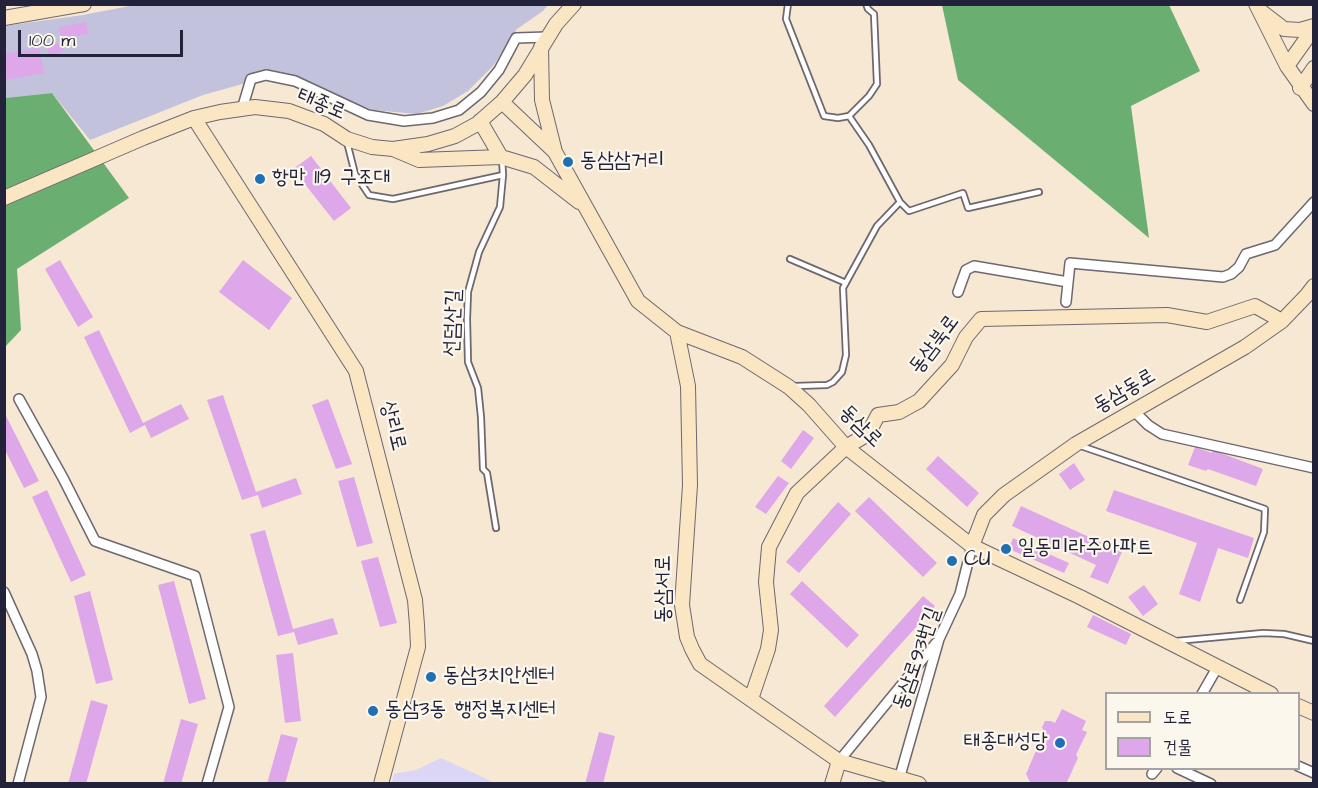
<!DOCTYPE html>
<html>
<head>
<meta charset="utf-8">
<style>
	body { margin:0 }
	#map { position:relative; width:1318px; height:788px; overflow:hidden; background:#f7e8d3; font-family:"Architects Daughter","Poor Story",sans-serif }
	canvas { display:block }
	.frame { position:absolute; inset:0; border:6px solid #22223b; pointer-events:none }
	.legend { position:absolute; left:1105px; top:692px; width:195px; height:78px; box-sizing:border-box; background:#fbf7ec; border:2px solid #a4a2a5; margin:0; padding:8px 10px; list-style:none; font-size:18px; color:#22223b }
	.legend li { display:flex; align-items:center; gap:12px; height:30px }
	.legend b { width:30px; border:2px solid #a4a2a5 }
	.scale { position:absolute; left:18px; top:30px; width:165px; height:27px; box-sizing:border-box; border:3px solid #22223b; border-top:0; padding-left:8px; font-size:18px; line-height:21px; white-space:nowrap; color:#22223b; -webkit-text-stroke:4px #fbf7ec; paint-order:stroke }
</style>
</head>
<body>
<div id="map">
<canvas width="1318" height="788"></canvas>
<div class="frame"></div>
<ul class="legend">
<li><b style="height:8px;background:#fbe6c4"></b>도로</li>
<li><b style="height:16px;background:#dea7ea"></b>건물</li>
</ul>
<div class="scale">100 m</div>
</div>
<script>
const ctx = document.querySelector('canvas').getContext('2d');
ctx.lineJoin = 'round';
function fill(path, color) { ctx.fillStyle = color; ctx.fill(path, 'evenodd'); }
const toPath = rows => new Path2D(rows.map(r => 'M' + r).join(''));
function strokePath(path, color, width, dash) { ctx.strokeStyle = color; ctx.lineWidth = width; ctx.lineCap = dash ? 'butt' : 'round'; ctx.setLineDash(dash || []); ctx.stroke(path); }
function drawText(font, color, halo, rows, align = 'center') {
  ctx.font = font + ' "Architects Daughter","Poor Story",sans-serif'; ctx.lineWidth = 4.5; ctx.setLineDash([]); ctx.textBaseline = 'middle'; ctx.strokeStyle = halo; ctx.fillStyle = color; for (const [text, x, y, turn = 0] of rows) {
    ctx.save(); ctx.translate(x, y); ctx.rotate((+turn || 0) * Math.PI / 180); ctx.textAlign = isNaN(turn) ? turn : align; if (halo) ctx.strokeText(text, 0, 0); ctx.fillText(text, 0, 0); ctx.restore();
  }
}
fill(toPath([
	[441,758,491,781,492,783,392,783,394,774,416,770]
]), '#dcd6f6');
fill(toPath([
	[140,4,548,5,543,11,517,29,493,66,468,91,443,106,417,114,373,110,282,73,203,95,90,140,52,93,5,98,4,26,83,15]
]), '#c2c2dc');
fill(toPath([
	[942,5,1169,5,1200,71,1131,106,1149,238,958,80],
	[52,93,129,198,17,269,21,330,5,347,5,98]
]), '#6bae72');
fill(toPath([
	[86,22,88,34,61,39,59,27],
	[62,42,64,51,49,55,47,46],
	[39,48,44,73,4,80,4,54],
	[311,156,351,208,334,221,293,169],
	[60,260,93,317,78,327,45,269],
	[243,260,292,298,269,330,219,292],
	[99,330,143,423,181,404,189,419,151,438,145,425,130,433,84,337],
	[223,395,256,492,296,478,302,494,262,508,258,495,242,500,207,400],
	[328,399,352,464,336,469,312,405],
	[4,412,39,481,24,488,4,448],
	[803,430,814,438,791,469,781,461],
	[1195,447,1212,453,1213,450,1263,469,1256,486,1208,469,1206,471,1188,465],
	[938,456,979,493,967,507,926,469],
	[1074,463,1085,480,1070,490,1059,474],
	[778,476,789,483,766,514,755,507],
	[354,477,373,543,357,547,338,481],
	[47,490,86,575,71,582,32,497],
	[1114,490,1254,538,1248,558,1218,548,1200,602,1179,594,1197,543,1106,511],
	[869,497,937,563,923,577,855,511],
	[838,502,851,514,799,573,786,562],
	[1021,506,1122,552,1108,584,1090,577,1096,565,1012,526],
	[265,530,293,629,333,618,338,634,298,645,294,632,278,636,250,534],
	[1013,538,1069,563,1064,573,1009,549],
	[378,557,397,623,380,627,361,561],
	[174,581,206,699,189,704,158,585],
	[802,581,859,635,847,648,790,594],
	[1144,585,1158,604,1143,616,1128,597],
	[90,591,113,680,96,684,74,596],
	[923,596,935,606,835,717,824,706],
	[1093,615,1131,634,1126,645,1087,627],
	[293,653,301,721,285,723,276,655],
	[91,700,108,705,86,784,68,784],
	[1062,709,1086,721,1082,730,1087,732,1076,755,1078,758,1066,784,1031,784,1026,774,1044,732,1042,727,1045,721,1051,721,1055,723],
	[181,719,198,724,181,784,163,784],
	[599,732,615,736,603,784,585,784],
	[281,734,298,738,285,784,267,784]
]), '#dea7ea');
const lane = toPath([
	[788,4,786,19,824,116,838,118,849,116,869,96,877,84,874,14,868,9,866,4],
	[849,116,869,145,900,202],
	[347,142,355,174,369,195,393,199,503,175],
	[790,259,846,283],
	[795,386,827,385,833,382,842,372,846,355,843,288,877,226,900,202,909,211,963,193,968,208,1039,192],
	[1078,445,1265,509,1264,532,1240,600],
	[496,528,487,473,483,469,481,417,478,388,468,362,467,319,468,292,479,252,500,207,503,175,502,159],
	[1176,641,1263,633,1284,634,1314,641]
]);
const street = toPath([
	[242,109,251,79,266,75,295,81,368,115,404,121,433,118,459,110,481,92,499,70,516,38,547,37],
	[958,292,966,270,974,266,1068,282],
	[1066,302,1070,263,1223,277,1231,274,1239,267,1246,254,1275,245,1314,202],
	[19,399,63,478,95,541,195,576,229,707,207,784],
	[1134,411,1148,425,1162,434,1314,468],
	[4,592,32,654,37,671,41,697,18,784],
	[1202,694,1218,666],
	[839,761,936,643],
	[1298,766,1314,773],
	[1177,768,1211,784],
	[1152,774,1157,768],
	[898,783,939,639,960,594,972,546]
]);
const secondary = toPath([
	[1256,4,1287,66,1314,104],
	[1262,12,1284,29,1300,30,1314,26],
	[4,18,84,4],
	[541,47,542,100,555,152],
	[1287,66,1314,28],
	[1300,88,1314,68],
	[502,102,555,152,638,301,677,332,742,357,789,387,809,405,846,447,972,546,1080,597,1271,694],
	[194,118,356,371,415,600,417,625,418,647,381,784],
	[480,121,501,157],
	[393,149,419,160,501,157,534,167,579,202],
	[4,198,143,138,194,118,220,112,255,107,289,111,324,124,347,139,372,147,393,149,428,144,455,136,477,124,502,102,525,75,556,24,574,4],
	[677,332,688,386,690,485,682,605,687,637,692,649,700,664,839,761,919,784],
	[972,546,984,515,1004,495,1076,444,1245,347,1282,321,1307,295,1314,286],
	[751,699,768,649,771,630,766,582,769,547,797,493,846,447,868,434,878,415,899,412,919,401,952,365,966,337,981,319,1167,315,1207,322,1255,306,1282,321],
	[1298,706,1314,713],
	[832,784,839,761]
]);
strokePath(lane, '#6d6770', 8);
strokePath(street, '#6d6770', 12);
strokePath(secondary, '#6d6770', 16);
strokePath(lane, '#fff', 4.5);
strokePath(street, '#fff', 9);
strokePath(secondary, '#fbe6c4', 14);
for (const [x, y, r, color] of [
	[568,162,6,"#1f6fb2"],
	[260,179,6,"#1f6fb2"],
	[1006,549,6,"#1f6fb2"],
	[952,561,6,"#1f6fb2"],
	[431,677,6,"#1f6fb2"],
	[373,711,6,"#1f6fb2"],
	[1060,743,6,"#1f6fb2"]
]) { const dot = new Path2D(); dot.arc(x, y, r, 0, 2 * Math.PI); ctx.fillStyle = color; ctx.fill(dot); strokePath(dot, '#fbf7ec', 2); }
drawText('21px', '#22223b', '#fbf7ec', [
	["태종로",321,105,23],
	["선덤산길",454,323,-88],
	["동삼북로",935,345,-53],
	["동삼동로",1125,392,-30],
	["상리로",392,426,76],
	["동삼로",860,427,44],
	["동삼서로",665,589,-90],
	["동삼로93번길",918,659,-71]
]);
drawText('21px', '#22223b', '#fbf7ec', [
	["동삼삼거리",580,162],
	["항만 119 구조대",272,179],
	["일동미라주아파트",1018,549],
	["CU",964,561],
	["동삼3치안센터",443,677],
	["동삼3동 행정복지센터",385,711],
	["태종대성당",1048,743,"right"]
], 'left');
</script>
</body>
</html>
